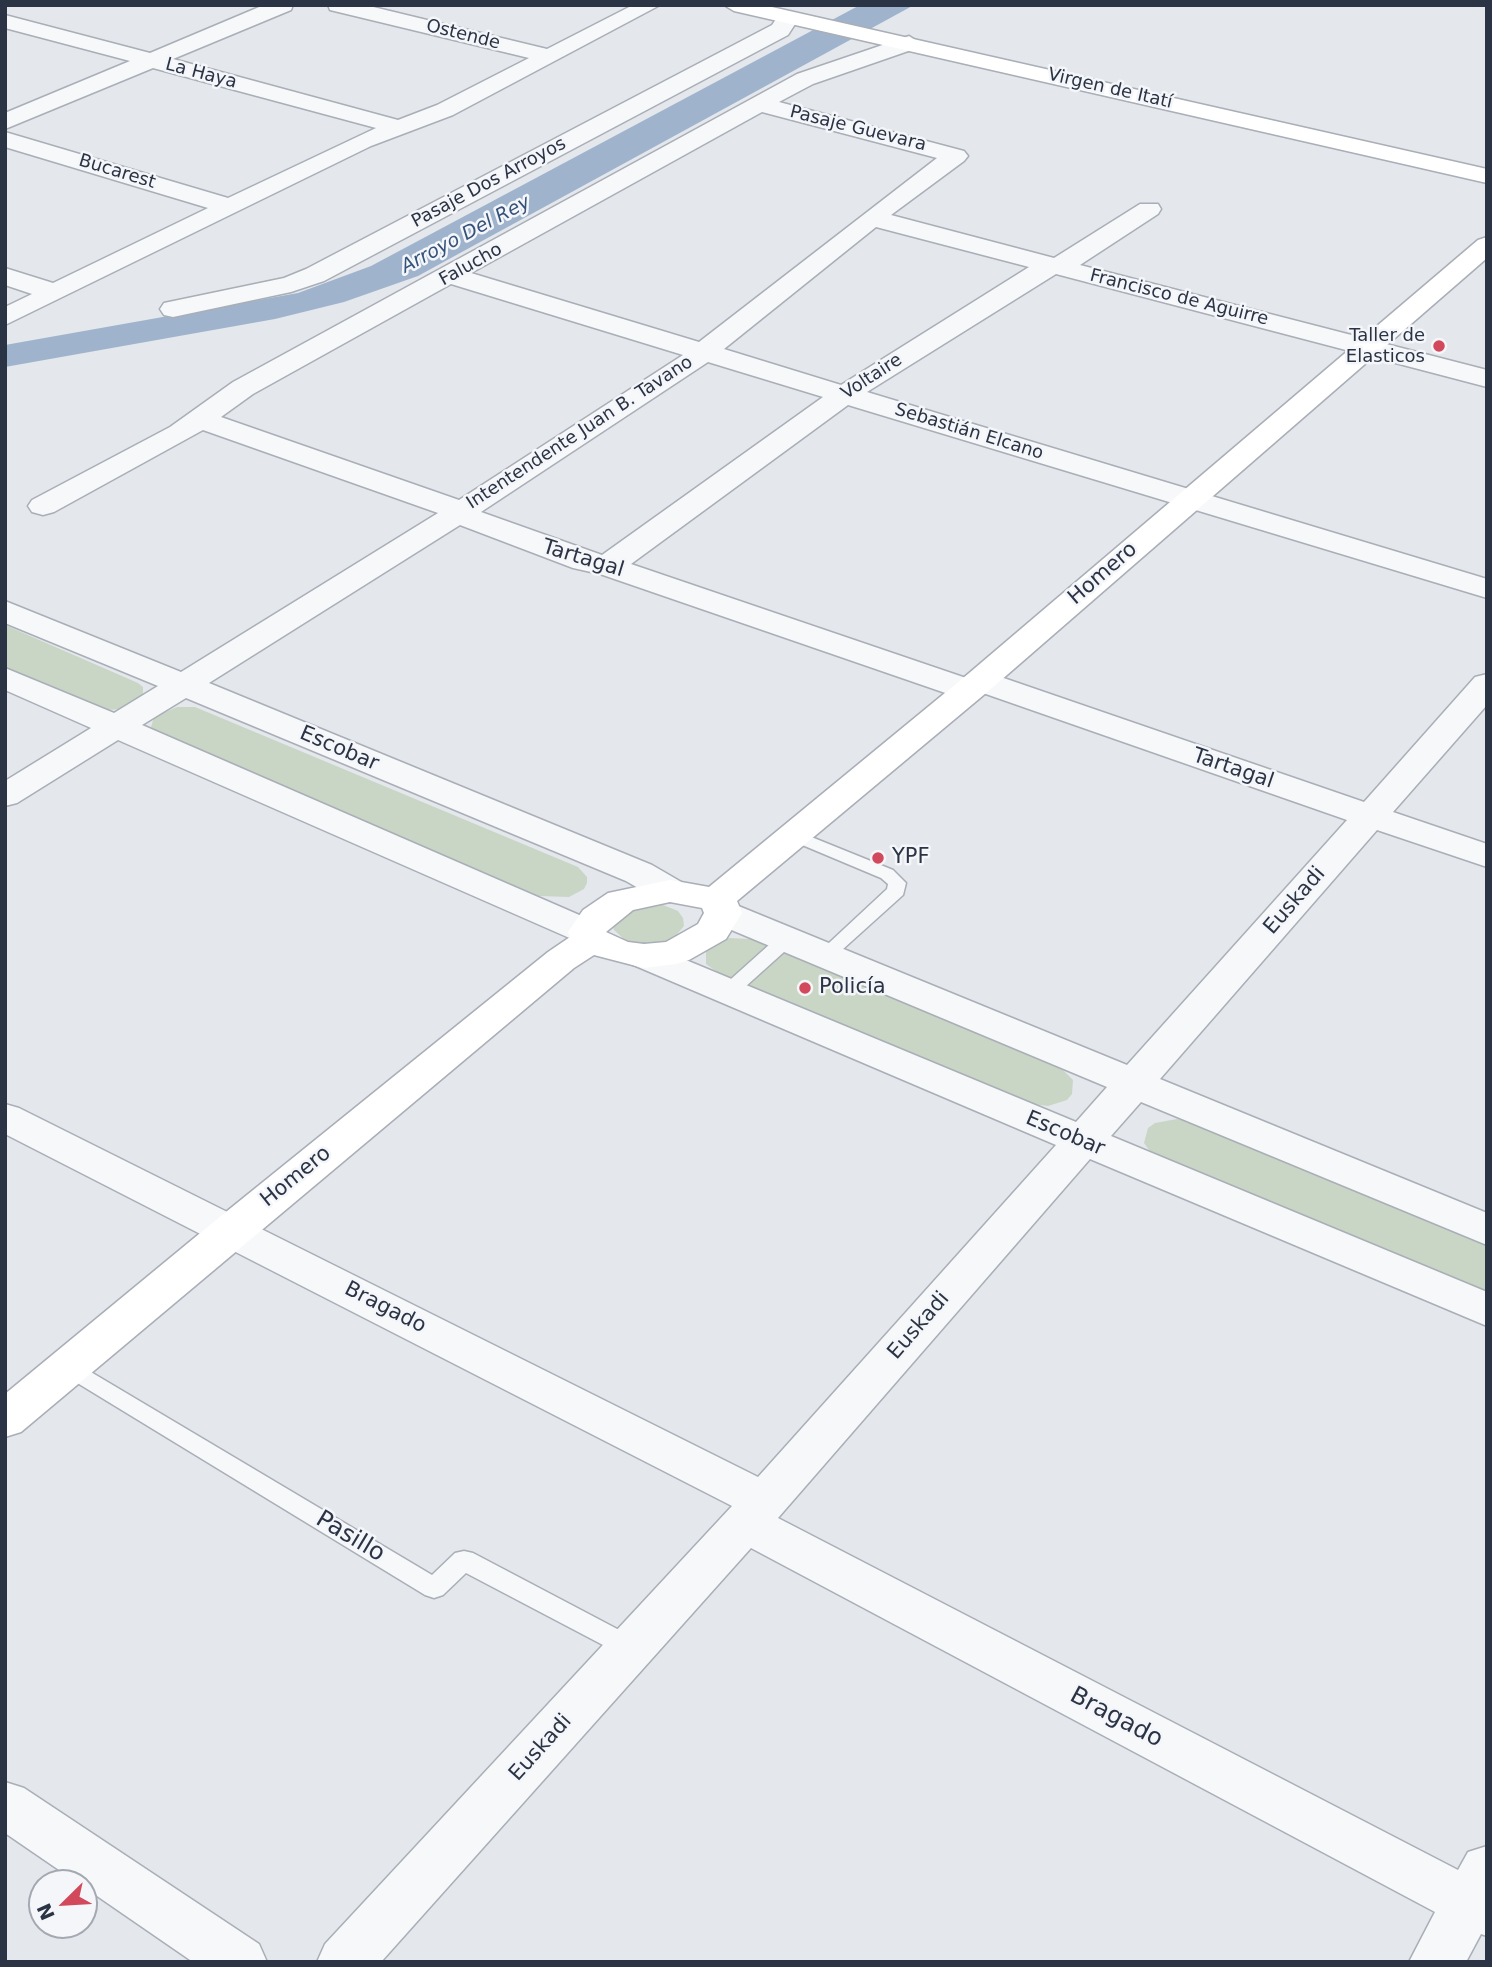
<!DOCTYPE html>
<html>
<head>
<meta charset="utf-8">
<style>
	body { margin:0 }
	#map { position:relative; width:1492px; height:1967px; overflow:hidden; background:#e4e7ec; font-family:"DejaVu Sans",sans-serif }
	canvas { display:block }
	.frame { position:absolute; inset:0; border:7px solid #2b3445; pointer-events:none }
	.north { position:absolute; left:28px; top:1869px; width:70px; height:70px; box-sizing:border-box; background:#f4f6f9; border:2px solid #a4a8b1; border-radius:50%; rotate:246deg; font-size:19px; font-weight:700; line-height:28px; text-align:center; color:#2b3445 }
	.north::after { content:''; display:block; margin:auto; width:24px; height:32px; background:#d1495b; clip-path:polygon(50% 0,100% 100%,50% 72%,0 100%) }
</style>
</head>
<body>
<div id="map">
<canvas width="1492" height="1967"></canvas>
<div class="frame"></div>
<div class="north">N</div>
</div>
<script>
const ctx = document.querySelector('canvas').getContext('2d');
ctx.lineJoin = 'round';
function fill(path, color) { ctx.fillStyle = color; ctx.fill(path, 'evenodd'); }
const toPath = rows => new Path2D(rows.map(r => 'M' + r).join(''));
function strokePath(path, color, width, dash) { ctx.strokeStyle = color; ctx.lineWidth = width; ctx.lineCap = dash ? 'butt' : 'round'; ctx.setLineDash(dash || []); ctx.stroke(path); }
function drawText(font, color, halo, rows, align = 'center') {
  ctx.font = font + ' "DejaVu Sans",sans-serif'; ctx.lineWidth = 5; ctx.setLineDash([]); ctx.textBaseline = 'middle'; ctx.strokeStyle = halo; ctx.fillStyle = color; for (const [text, x, y, turn = 0] of rows) {
    ctx.save(); ctx.translate(x, y); ctx.rotate((+turn || 0) * Math.PI / 180); ctx.textAlign = isNaN(turn) ? turn : align; if (halo) ctx.strokeText(text, 0, 0); ctx.fillText(text, 0, 0); ctx.restore();
  }
}
fill(toPath([
	[5,625,138,683,143,687,143,697,124,709,105,710,5,667],
	[177,707,195,707,578,867,587,877,587,883,584,889,569,897,539,896,154,732,151,727,154,717],
	[658,903,678,911,683,918,684,926,673,939,662,943,638,944,626,941,614,930,612,924,620,911],
	[729,938,750,939,1061,1068,1073,1080,1072,1094,1067,1100,1048,1106,1025,1103,720,974,706,964,706,951,711,945],
	[1177,1119,1188,1121,1487,1243,1487,1298,1154,1157,1144,1143,1148,1128,1155,1123]
]), '#c9d6c5');
fill(toPath([
	[860,5,914,5,418,276,344,302,275,319,5,367,5,345,298,293,371,266]
]), '#9fb4cc');
const lane = toPath([
	[794,830,893,870,906,883,903,895,832,959,818,959,816,955,887,889,888,884,881,878,788,839,785,835,794,830],
	[787,933,796,939,794,943,735,996,721,996,718,992,721,988,780,935,787,933],
	[69,1359,432,1575,455,1553,464,1551,473,1553,640,1641,644,1648,640,1655,631,1658,622,1655,466,1573,443,1595,434,1598,425,1595,61,1373,58,1367,61,1361,69,1359]
]);
const street = toPath([
	[264,5,293,5,291,10,173,59,398,120,437,105,529,58,330,10,328,5,365,5,547,49,633,5,660,5,453,115,371,146,5,325,5,307,32,294,5,285,5,268,53,283,208,208,5,147,5,132,228,198,376,128,153,68,5,129,5,113,130,61,5,28,5,15,150,53,264,5],
	[788,12,799,18,788,35,324,281,291,292,173,317,164,315,160,309,164,303,284,278,306,269,772,25,780,13,788,12],
	[909,36,920,43,917,48,813,84,779,102,964,151,968,156,964,161,891,215,1054,258,1140,204,1158,204,1161,209,1158,214,1080,265,1487,370,1487,387,1056,274,867,392,1487,579,1487,598,848,405,631,564,966,678,980,671,992,674,1364,802,1475,677,1487,674,1487,705,1393,812,1487,844,1487,867,1377,830,1160,1079,1487,1213,1487,1245,1141,1102,1111,1136,1487,1292,1487,1326,1090,1159,778,1518,1458,1870,1468,1852,1487,1846,1487,1936,1481,1934,1466,1962,1409,1962,1435,1912,751,1548,381,1962,317,1962,325,1944,732,1506,5,1134,5,1104,19,1108,758,1477,1056,1145,631,964,625,956,631,948,644,944,657,948,1076,1122,1107,1087,710,921,704,913,710,905,723,902,736,905,1127,1065,1347,820,983,693,969,700,957,697,600,574,573,568,460,525,209,683,652,865,683,883,688,891,683,899,670,902,657,899,626,881,186,698,142,725,600,924,606,932,600,940,587,943,574,940,118,740,17,803,5,806,5,781,91,728,5,690,5,668,114,713,158,686,5,623,5,601,181,672,438,513,203,430,54,512,43,515,32,512,28,506,32,500,170,427,233,382,797,74,909,36],
	[762,112,937,158,699,342,471,273,762,112],
	[876,227,1029,267,841,385,724,349,876,227],
	[451,284,683,355,459,500,221,417,253,394,451,284],
	[708,362,823,397,602,555,481,512,708,362],
	[5,1782,24,1788,259,1944,267,1962,193,1962,84,1887,84,1883,78,1883,5,1833,5,1782]
]);
const secondary = toPath([
	[724,5,763,5,1487,169,1487,183,734,11,724,5],
	[1487,237,1487,258,992,688,737,901,742,913,726,939,689,960,676,964,644,968,594,955,574,968,21,1432,5,1437,5,1394,216,1220,548,952,570,937,568,932,583,910,608,893,670,880,709,887,968,674,1478,240,1487,237],
	[670,902,702,908,704,913,698,924,666,942,644,944,628,942,606,932,633,910,670,902]
]);
strokePath(lane, '#a9aeb7', 3);
strokePath(street, '#a9aeb7', 3);
strokePath(secondary, '#a9aeb7', 3);
fill(lane, '#f7f8fa');
fill(street, '#f7f8fa');
fill(secondary, '#fff');
for (const [x, y, r, color] of [
	[1439,346,7,"#d1495b"],
	[878,858,7,"#d1495b"],
	[805,988,7,"#d1495b"]
]) { const dot = new Path2D(); dot.arc(x, y, r, 0, 2 * Math.PI); ctx.fillStyle = color; ctx.fill(dot); strokePath(dot, '#f4f6f9', 2.5); }
drawText('18px', '#2b3445', '#f4f6f9', [
	["Ostende",463,35,14],
	["La Haya",201,74,15],
	["Virgen de Itatí",1110,89,13],
	["Pasaje Guevara",858,129,14],
	["Bucarest",117,172,17],
	["Pasaje Dos Arroyos",489,183,-28],
	["Falucho",471,265,-29],
	["Francisco de Aguirre",1179,298,14],
	["Voltaire",872,377,-33],
	["Sebastián Elcano",969,432,17],
	["Intentendente Juan B. Tavano",580,433,-33]
]);
drawText('18px', '#2b3445', '#f4f6f9', [
	["Taller de",1425,336],
	["Elasticos",1425,357]
], 'right');
drawText('italic 19px', '#34527a', '#f4f6f9', [
	["Arroyo Del Rey",466,235,-28]
]);
drawText('21px', '#2b3445', '#f4f6f9', [
	["Tartagal",583,559,17],
	["Homero",1103,574,-41],
	["Escobar",339,749,23],
	["Tartagal",1233,769,19],
	["Euskadi",1295,901,-49],
	["Escobar",1065,1134,23],
	["Homero",296,1177,-39],
	["Bragado",385,1308,27],
	["Euskadi",919,1326,-49],
	["Euskadi",541,1748,-48]
]);
drawText('21px', '#2b3445', '#f4f6f9', [
	["YPF",892,858],
	["Policía",819,988]
], 'left');
drawText('24px', '#2b3445', '#f4f6f9', [
	["Pasillo",350,1537,31],
	["Bragado",1116,1718,28]
]);
</script>
</body>
</html>
